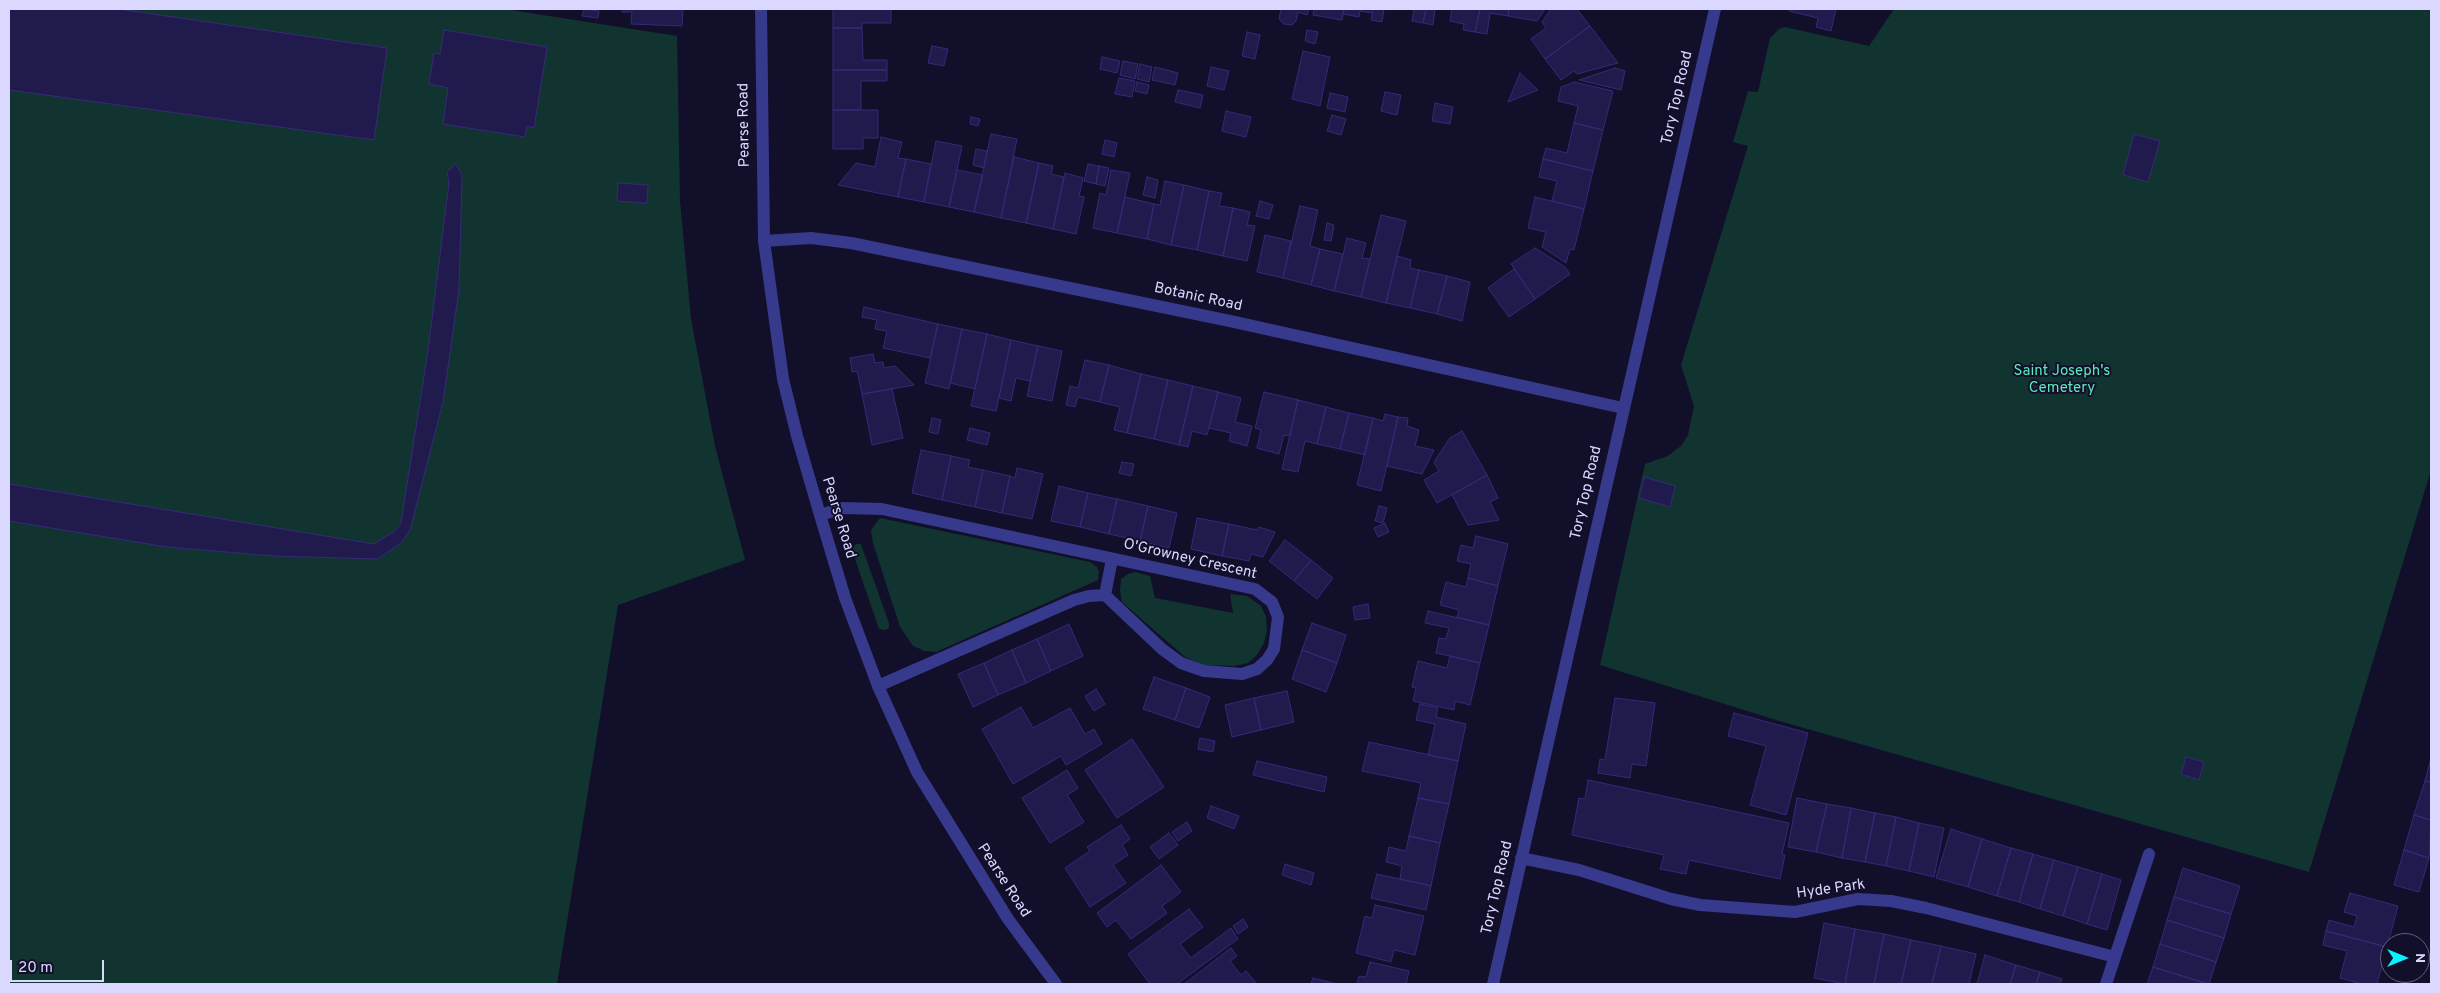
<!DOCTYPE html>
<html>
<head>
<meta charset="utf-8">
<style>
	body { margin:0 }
	#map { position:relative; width:2440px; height:993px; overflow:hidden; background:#120f2a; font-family:Overpass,sans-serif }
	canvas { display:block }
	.frame { position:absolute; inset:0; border:10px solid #dad8ff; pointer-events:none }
	.north { position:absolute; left:2380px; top:933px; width:50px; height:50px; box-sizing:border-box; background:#120f2a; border:1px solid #625f7f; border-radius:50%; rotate:90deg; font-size:14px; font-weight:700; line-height:20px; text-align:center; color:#dad8ff }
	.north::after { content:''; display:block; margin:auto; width:18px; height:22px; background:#04f5ff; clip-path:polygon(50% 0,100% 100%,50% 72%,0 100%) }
	.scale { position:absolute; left:10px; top:960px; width:94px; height:22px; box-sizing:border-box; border:2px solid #dad8ff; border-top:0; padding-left:6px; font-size:15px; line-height:18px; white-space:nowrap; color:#dad8ff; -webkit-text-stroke:4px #120f2a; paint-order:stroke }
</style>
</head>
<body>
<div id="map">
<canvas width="2440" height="993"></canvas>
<div class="frame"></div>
<div class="north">N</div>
<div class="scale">20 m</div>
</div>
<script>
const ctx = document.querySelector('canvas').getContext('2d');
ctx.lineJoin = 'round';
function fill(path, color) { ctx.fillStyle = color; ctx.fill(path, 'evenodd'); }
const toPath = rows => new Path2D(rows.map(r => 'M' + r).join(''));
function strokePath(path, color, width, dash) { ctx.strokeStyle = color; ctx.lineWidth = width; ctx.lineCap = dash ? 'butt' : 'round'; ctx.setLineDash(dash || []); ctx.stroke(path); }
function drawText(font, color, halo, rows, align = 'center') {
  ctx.font = font + ' Overpass,sans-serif'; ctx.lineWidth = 4; ctx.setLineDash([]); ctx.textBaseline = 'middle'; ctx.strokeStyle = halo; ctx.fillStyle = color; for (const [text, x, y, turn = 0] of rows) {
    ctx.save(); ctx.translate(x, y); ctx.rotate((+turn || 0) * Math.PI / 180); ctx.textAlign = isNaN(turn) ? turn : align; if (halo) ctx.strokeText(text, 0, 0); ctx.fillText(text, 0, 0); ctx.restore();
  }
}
fill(toPath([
	[9,9,504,9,677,36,680,201,691,319,715,446,745,560,618,605,557,984,9,984],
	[1894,9,2431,9,2431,470,2309,872,1776,720,1600,665,1645,464,1668,456,1682,445,1688,435,1694,406,1681,365,1748,146,1733,142,1748,91,1758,92,1770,38,1779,29,1785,27,1869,46],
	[880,518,1090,562,1097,567,1099,572,1098,580,936,652,925,651,913,646,900,627,873,543,871,530],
	[856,544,861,544,863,550,889,623,889,628,885,630,879,629,852,550],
	[1135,572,1150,576,1155,598,1233,613,1230,594,1247,596,1261,606,1266,617,1267,630,1264,643,1256,656,1248,663,1234,666,1204,665,1185,657,1122,602,1120,591,1121,579,1128,574]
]), '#113431');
const building = toPath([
	[9,9,118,9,387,48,374,140,9,90,9,9],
	[584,9,599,11,598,18,582,16,584,9],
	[622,9,683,9,682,26,631,24,632,12,622,12,622,9],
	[833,9,891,9,891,23,862,23,862,28,833,28,833,9],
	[1281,9,1309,9,1307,15,1298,12,1296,21,1292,25,1284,24,1279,19,1281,9],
	[1314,9,1344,9,1342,20,1313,15,1314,9],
	[1344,9,1373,9,1372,13,1360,11,1359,17,1343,14,1344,9],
	[1373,9,1384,9,1382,22,1371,20,1373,9],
	[1414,9,1426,9,1423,23,1412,21,1414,9],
	[1426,9,1435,9,1433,25,1423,23,1426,9],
	[1452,9,1480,9,1475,32,1463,30,1464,24,1450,21,1452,9],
	[1480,9,1509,9,1508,16,1490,13,1487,34,1475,32,1480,9],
	[1509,9,1545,9,1537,21,1508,16,1509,9],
	[1551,9,1577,9,1590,26,1545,59,1531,39,1546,28,1542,22,1551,9],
	[1790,9,1836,9,1831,31,1816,27,1818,18,1789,11,1790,9],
	[1590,26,1618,63,1577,74,1574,71,1561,80,1545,59,1590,26],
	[833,28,862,28,863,60,887,60,887,70,833,70,833,28],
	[444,30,547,47,534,128,527,126,525,137,443,124,448,88,429,84,434,53,440,54,444,30],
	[1307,30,1318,32,1315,44,1305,41,1307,30],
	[1247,32,1260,35,1255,59,1242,56,1247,32],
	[932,46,948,49,944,66,928,63,932,46],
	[1303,51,1330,57,1320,106,1292,99,1303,51],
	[1102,57,1120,61,1117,73,1100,69,1102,57],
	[1123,61,1138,64,1135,79,1120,75,1123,61],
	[1140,64,1152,67,1149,82,1137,79,1140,64],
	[1155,67,1178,73,1175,85,1152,80,1155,67],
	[1211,67,1229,71,1224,90,1207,86,1211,67],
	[1615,68,1625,71,1621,90,1579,80,1615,68],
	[833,70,887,70,887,81,861,81,861,110,833,110,833,70],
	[1520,73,1538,90,1508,102,1520,73],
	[1119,78,1135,81,1132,97,1115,94,1119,78],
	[1137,82,1149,85,1147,94,1135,91,1137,82],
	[1574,82,1613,91,1603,130,1574,123,1578,106,1558,101,1561,87,1574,82],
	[1178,90,1203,95,1200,108,1175,102,1178,90],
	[1385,92,1401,95,1397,115,1381,111,1385,92],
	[1330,93,1348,97,1345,112,1327,108,1330,93],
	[1435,103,1453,107,1450,124,1432,121,1435,103],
	[833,110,878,110,878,138,863,138,863,149,833,149,833,110],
	[1226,111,1251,117,1246,137,1222,131,1226,111],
	[1332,115,1346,119,1341,135,1327,131,1332,115],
	[971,117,980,119,978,126,970,124,971,117],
	[1574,123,1603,130,1593,171,1543,159,1546,148,1567,153,1574,123],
	[991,134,1017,139,1001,218,974,212,991,134],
	[2134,134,2160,141,2148,182,2123,175,2134,134],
	[881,137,902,142,898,158,906,159,898,197,838,185,856,163,875,167,881,137],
	[1105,140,1117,143,1114,157,1102,154,1105,140],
	[936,141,962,146,949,207,924,202,936,141],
	[976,149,987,151,984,168,973,165,976,149],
	[1014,157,1039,163,1026,223,1001,218,1014,157],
	[906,159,931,164,924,202,898,197,906,159],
	[1543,159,1593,171,1584,209,1552,201,1557,181,1539,177,1543,159],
	[1039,163,1053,166,1051,174,1064,177,1053,229,1026,223,1039,163],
	[456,164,462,175,459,289,443,402,410,530,402,542,378,559,274,556,167,547,9,521,9,484,374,544,395,531,401,523,428,351,449,183,447,172,456,164],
	[1088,164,1099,166,1096,184,1084,181,1088,164],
	[1099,166,1109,168,1105,186,1096,184,1099,166],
	[957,170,983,175,974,212,949,207,957,170],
	[1111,170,1130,173,1117,233,1093,228,1100,193,1106,195,1111,170],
	[1065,173,1083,178,1079,196,1084,197,1076,234,1053,229,1065,173],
	[1147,177,1158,180,1155,198,1143,195,1147,177],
	[1165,181,1184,185,1171,245,1147,239,1154,204,1160,205,1165,181],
	[618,183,648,185,647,203,617,201,618,183],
	[1184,185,1209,191,1197,250,1171,245,1184,185],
	[1209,191,1222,193,1219,206,1233,208,1223,256,1197,250,1209,191],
	[1125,197,1154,204,1147,239,1117,233,1125,197],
	[1535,197,1584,209,1574,250,1570,249,1566,263,1542,247,1546,232,1528,228,1535,197],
	[1260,201,1273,205,1269,219,1256,216,1260,201],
	[1300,206,1318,210,1310,246,1320,249,1311,285,1283,278,1300,206],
	[1233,208,1250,212,1247,225,1255,226,1247,261,1223,256,1233,208],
	[1381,215,1406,221,1386,303,1361,297,1381,215],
	[1327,223,1334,225,1331,241,1324,240,1327,223],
	[1265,235,1291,241,1283,278,1257,272,1265,235],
	[1347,238,1366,243,1362,258,1370,259,1361,297,1334,291,1347,238],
	[1535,248,1565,267,1570,274,1535,299,1511,264,1535,248],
	[1320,249,1343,254,1334,291,1311,285,1320,249],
	[1397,256,1411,260,1410,268,1419,270,1410,308,1386,303,1397,256],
	[1514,269,1535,299,1509,317,1488,288,1514,269],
	[1419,270,1447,276,1437,314,1410,308,1419,270],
	[1447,276,1470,282,1462,321,1437,314,1447,276],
	[864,307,938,324,930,358,883,348,887,331,875,329,877,320,862,317,864,307],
	[938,324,962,329,949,389,925,383,938,324],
	[962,329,987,334,975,389,950,383,962,329],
	[987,334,1011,340,996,411,971,406,987,334],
	[1011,340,1038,346,1030,381,1016,378,1011,401,999,398,1011,340],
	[1038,346,1062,351,1052,401,1027,396,1038,346],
	[873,354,875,363,883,362,884,368,895,366,914,385,862,394,857,371,852,372,850,358,873,354],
	[1085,360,1109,365,1100,402,1078,397,1075,407,1066,405,1070,386,1078,388,1085,360],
	[1109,365,1141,374,1127,433,1114,430,1120,407,1100,402,1109,365],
	[1141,374,1168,380,1154,439,1127,433,1141,374],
	[1168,380,1193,386,1179,445,1154,439,1168,380],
	[1193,386,1218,392,1207,435,1192,431,1188,447,1179,445,1193,386],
	[892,389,903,438,872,445,862,394,892,389],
	[1218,392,1241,398,1235,422,1252,426,1247,446,1229,441,1231,433,1209,428,1218,392],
	[1264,392,1298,400,1290,436,1284,435,1279,454,1257,448,1261,430,1255,428,1264,392],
	[1298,400,1326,407,1317,444,1305,441,1298,472,1282,469,1298,400],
	[1326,407,1349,413,1340,449,1317,444,1326,407],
	[1349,413,1373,418,1365,455,1340,449,1349,413],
	[1385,414,1398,417,1381,491,1357,485,1373,418,1383,421,1385,414],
	[1398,417,1408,418,1407,426,1419,430,1415,446,1434,450,1422,474,1387,466,1398,417],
	[932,418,941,420,938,434,929,432,932,418],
	[970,428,990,433,987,445,967,440,970,428],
	[1462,431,1487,475,1437,503,1424,480,1439,471,1434,462,1450,438,1462,431],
	[921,450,951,456,942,500,912,493,921,450],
	[951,456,970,460,968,467,983,470,975,507,942,500,951,456],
	[1122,462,1134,464,1131,476,1119,473,1122,462],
	[1017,468,1043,474,1032,519,1002,513,1010,476,1015,478,1017,468],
	[983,470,1010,476,1002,513,975,507,983,470],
	[1487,475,1498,498,1490,502,1499,520,1468,525,1452,495,1487,475],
	[1644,477,1675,486,1670,507,1639,498,1644,477],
	[1059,486,1088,493,1080,527,1051,521,1059,486],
	[1088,493,1117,499,1109,534,1080,527,1088,493],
	[1117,499,1148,506,1140,541,1109,534,1117,499],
	[1148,506,1177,513,1169,548,1140,541,1148,506],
	[1379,506,1387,508,1383,523,1375,521,1379,506],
	[1197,518,1229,524,1222,556,1191,549,1197,518],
	[1385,523,1389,532,1378,537,1374,528,1385,523],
	[1229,524,1257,530,1259,527,1275,532,1263,557,1251,554,1249,561,1222,556,1229,524],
	[1476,536,1508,544,1498,586,1468,578,1471,564,1457,561,1461,545,1473,548,1476,536],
	[1285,540,1311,560,1294,581,1269,561,1285,540],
	[1311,560,1333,578,1317,599,1294,581,1311,560],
	[1468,578,1498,586,1489,625,1457,617,1459,610,1440,605,1446,582,1466,587,1468,578],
	[1368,604,1370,618,1355,620,1353,607,1368,604],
	[1428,611,1489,625,1480,663,1436,653,1439,638,1446,639,1449,628,1425,623,1428,611],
	[1312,623,1346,635,1337,663,1302,650,1312,623],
	[1069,624,1083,656,1051,671,1037,639,1069,624],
	[1037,639,1051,671,1026,683,1012,650,1037,639],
	[1012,650,1026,683,998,695,984,663,1012,650],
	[1302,650,1337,663,1326,692,1292,679,1302,650],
	[1450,656,1480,663,1470,705,1455,701,1454,710,1413,701,1416,688,1412,687,1418,661,1447,668,1450,656],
	[984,663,998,695,973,707,958,674,984,663],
	[1154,677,1186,688,1175,720,1143,709,1154,677],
	[1186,688,1210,697,1199,728,1175,720,1186,688],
	[1096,689,1105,704,1094,711,1085,696,1096,689],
	[1287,691,1294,722,1261,730,1254,698,1287,691],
	[1254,698,1261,730,1232,737,1225,705,1254,698],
	[1615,698,1655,703,1646,766,1632,764,1630,778,1598,773,1600,759,1605,760,1615,698],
	[1420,704,1438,708,1436,717,1466,724,1458,761,1428,755,1435,724,1416,720,1420,704],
	[1021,707,1033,728,1070,708,1085,734,1094,729,1102,744,1066,765,1061,756,1013,784,982,729,1021,707],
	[1734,713,1808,733,1786,815,1750,805,1766,746,1728,736,1734,713],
	[1200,738,1215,741,1213,752,1198,749,1200,738],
	[1132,739,1164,787,1117,818,1085,770,1132,739],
	[1369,742,1458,761,1449,804,1418,798,1421,783,1362,771,1369,742],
	[2186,757,2204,762,2199,780,2181,774,2186,757],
	[2431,758,2431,782,2425,781,2431,758],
	[1257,761,1327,777,1324,792,1253,775,1257,761],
	[1067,770,1078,788,1067,795,1084,822,1050,843,1022,798,1067,770],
	[1588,780,1789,823,1782,854,1785,855,1780,879,1689,860,1686,874,1660,869,1664,855,1572,835,1579,798,1585,799,1588,780],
	[2425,781,2431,782,2431,820,2414,815,2425,781],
	[1418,798,1449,804,1440,843,1409,836,1418,798],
	[1797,798,1827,804,1816,852,1788,847,1797,798],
	[1827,804,1851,808,1842,858,1816,852,1827,804],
	[1211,806,1239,816,1234,829,1207,818,1211,806],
	[1851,808,1875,813,1865,862,1842,858,1851,808],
	[1875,813,1896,817,1886,866,1865,862,1875,813],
	[2414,815,2431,820,2429,858,2404,850,2414,815],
	[1896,817,1919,823,1909,871,1886,866,1896,817],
	[1187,822,1192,831,1178,841,1172,832,1187,822],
	[1919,823,1944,828,1934,877,1909,871,1919,823],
	[1121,825,1130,839,1122,845,1128,855,1113,865,1126,883,1090,907,1065,868,1090,851,1087,847,1121,825],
	[1951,829,1982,839,1968,887,1936,878,1951,829],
	[1169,833,1178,845,1159,859,1150,847,1169,833],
	[1409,836,1440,843,1431,886,1400,879,1402,866,1386,862,1389,847,1406,851,1409,836],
	[1982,839,2011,848,1997,896,1968,887,1982,839],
	[2011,848,2033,854,2019,902,1997,896,2011,848],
	[2404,850,2429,858,2419,892,2394,885,2404,850],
	[2033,854,2054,860,2040,909,2019,902,2033,854],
	[2054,860,2078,867,2063,916,2040,909,2054,860],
	[1285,864,1314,873,1311,885,1282,875,1285,864],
	[1161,865,1181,892,1162,906,1167,913,1131,939,1116,920,1107,927,1097,913,1161,865],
	[2078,867,2102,874,2087,924,2063,916,2078,867],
	[2183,868,2240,886,2231,914,2174,897,2183,868],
	[1377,874,1431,886,1426,910,1371,898,1377,874],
	[2102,874,2121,880,2107,930,2087,924,2102,874],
	[2350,893,2398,906,2387,947,2326,931,2329,920,2354,927,2357,916,2344,912,2350,893],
	[2174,897,2231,914,2224,938,2167,920,2174,897],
	[1375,905,1424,916,1415,955,1394,950,1391,962,1356,953,1365,916,1372,918,1375,905],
	[1189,909,1203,927,1180,944,1191,958,1231,928,1238,939,1177,984,1150,984,1128,954,1189,909],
	[1243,919,1248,927,1238,934,1233,926,1243,919],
	[2167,920,2224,938,2216,962,2160,944,2167,920],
	[1824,923,1855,929,1845,984,1814,978,1824,923],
	[1855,929,1884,934,1874,984,1845,984,1855,929],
	[2326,931,2387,947,2377,984,2362,984,2340,978,2347,951,2323,945,2326,931],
	[1884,934,1911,940,1901,984,1874,984,1884,934],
	[1911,940,1941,946,1932,984,1901,984,1911,940],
	[2160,944,2216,962,2209,984,2153,967,2160,944],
	[1941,946,1976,954,1969,984,1932,984,1941,946],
	[1231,948,1237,956,1230,961,1241,975,1246,971,1257,984,1184,984,1231,948],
	[1985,955,2016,965,2010,984,1977,984,1985,955],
	[1370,962,1409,971,1406,984,1357,984,1359,976,1366,977,1370,962],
	[2016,965,2040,972,2036,984,2010,984,2016,965],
	[2153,967,2207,984,2147,984,2153,967],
	[2040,972,2062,979,2060,984,2036,984,2040,972],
	[1313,978,1337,984,1311,984,1313,978]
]);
fill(building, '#211a4c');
strokePath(building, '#352a79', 1);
strokePath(toPath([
	[764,241,811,238,851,243,1230,321,1623,408],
	[820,515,843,508,882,509,1255,589,1272,602,1278,617,1274,649,1267,660,1257,669,1242,674,1204,671,1181,663,1162,649,1105,595,1089,596,1074,600,878,686],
	[1105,595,1112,559],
	[1521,858,1579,870,1671,899,1700,905,1795,912,1858,899,1891,901,1926,908,2115,957],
	[1493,984,1715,9],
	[2106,984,2149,854]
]), '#37398c', 12);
strokePath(toPath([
	[761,9,764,241,783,379,797,436,820,515,845,598,878,686,917,772,1008,919,1056,984]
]), '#37398c', 12);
drawText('15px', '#dad8ff', '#120f2a', [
	["Tory Top Road",1678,98,-77],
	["Pearse Road",745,125,-91],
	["Botanic Road",1198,298,12],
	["Tory Top Road",1587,493,-77],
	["Pearse Road",838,518,73],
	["O'Growney Crescent",1190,560,13],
	["Pearse Road",1003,881,57],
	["Tory Top Road",1498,888,-77],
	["Hyde Park",1831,890,-8]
]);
drawText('15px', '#5ce7bc', '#120f2a', [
	["Saint Joseph's",2062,372],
	["Cemetery",2062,389]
]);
</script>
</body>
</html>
